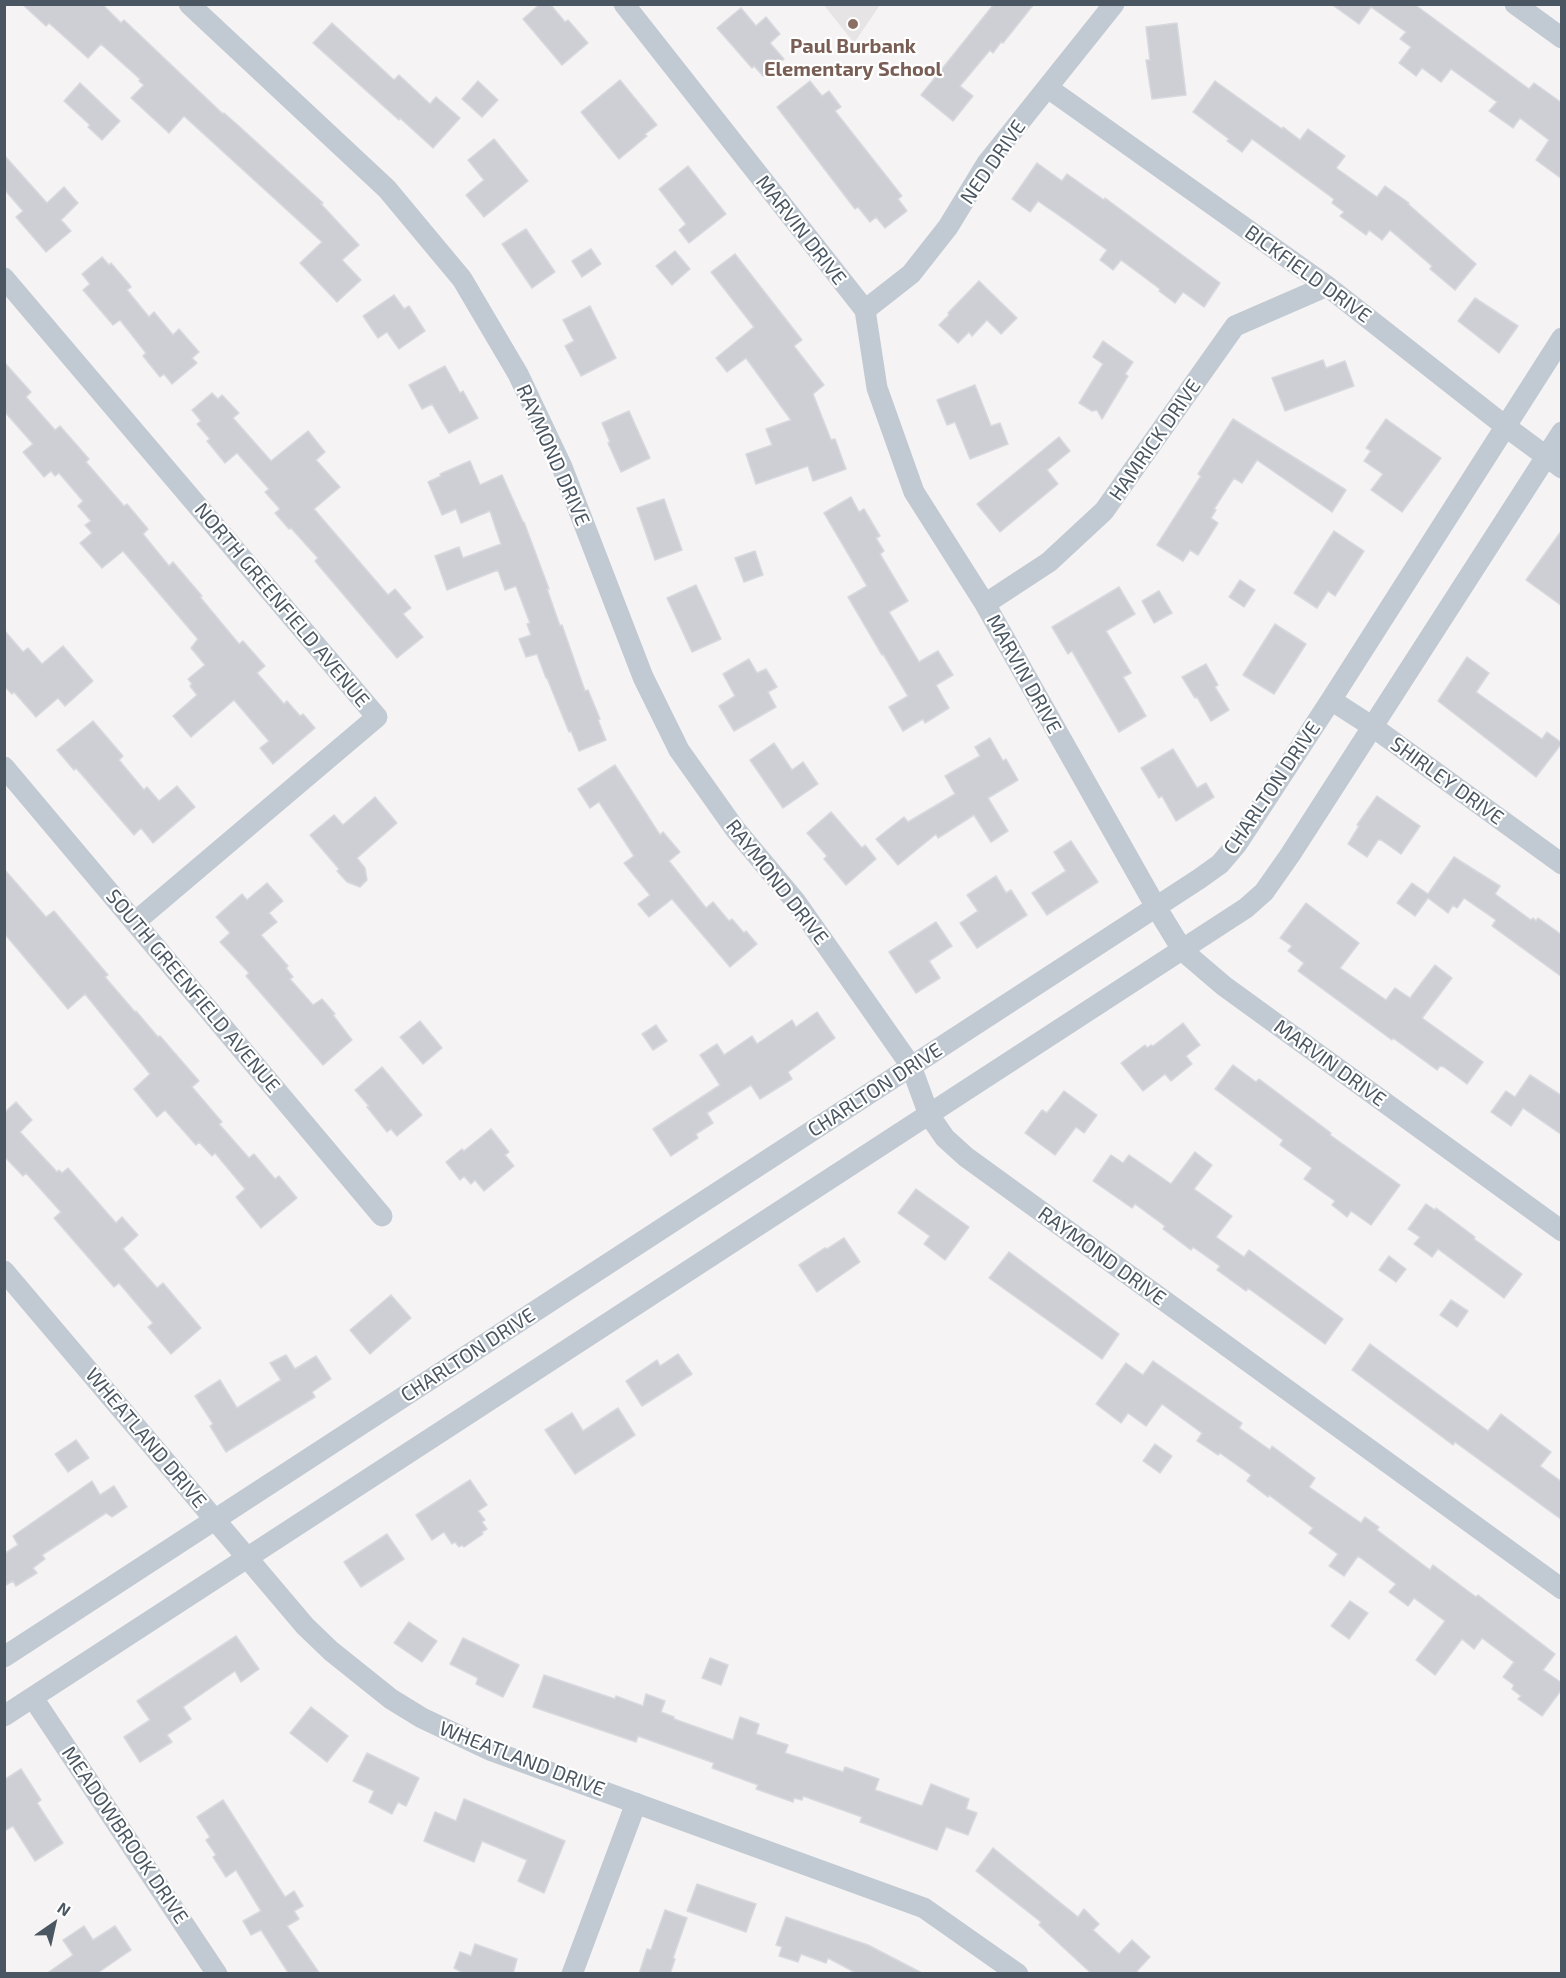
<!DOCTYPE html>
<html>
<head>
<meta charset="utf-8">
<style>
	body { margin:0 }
	#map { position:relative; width:1566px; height:1978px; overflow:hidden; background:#f5f3f3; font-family:"Exo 2",sans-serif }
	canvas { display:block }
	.frame { position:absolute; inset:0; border:6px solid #4a5661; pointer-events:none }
	.north { position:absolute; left:24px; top:1894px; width:60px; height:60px; -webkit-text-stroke:4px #fff; paint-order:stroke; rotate:34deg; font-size:16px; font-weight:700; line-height:24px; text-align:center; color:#4a5661 }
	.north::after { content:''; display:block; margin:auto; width:21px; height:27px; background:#4a5661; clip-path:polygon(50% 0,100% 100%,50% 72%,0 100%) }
</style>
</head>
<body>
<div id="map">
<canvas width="1566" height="1978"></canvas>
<div class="frame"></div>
<div class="north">N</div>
</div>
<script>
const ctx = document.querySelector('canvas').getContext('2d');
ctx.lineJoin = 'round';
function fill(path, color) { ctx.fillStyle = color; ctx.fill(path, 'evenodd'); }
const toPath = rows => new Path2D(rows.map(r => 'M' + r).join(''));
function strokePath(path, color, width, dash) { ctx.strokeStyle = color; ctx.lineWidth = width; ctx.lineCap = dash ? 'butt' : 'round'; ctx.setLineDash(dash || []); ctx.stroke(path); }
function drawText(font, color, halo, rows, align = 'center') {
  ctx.font = font + ' "Exo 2",sans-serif'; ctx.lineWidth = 4.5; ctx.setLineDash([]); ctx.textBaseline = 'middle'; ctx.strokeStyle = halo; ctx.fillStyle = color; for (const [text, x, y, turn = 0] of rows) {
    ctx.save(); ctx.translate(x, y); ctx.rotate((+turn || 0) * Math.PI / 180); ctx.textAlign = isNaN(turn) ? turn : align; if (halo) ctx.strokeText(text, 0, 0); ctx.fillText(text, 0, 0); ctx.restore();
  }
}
fill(toPath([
	[824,5,880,5,854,43]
]), '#e6e4e5');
const building = toPath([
	[22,4,102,4,121,23,124,20,223,114,224,113,241,128,323,203,321,204,359,245,342,260,361,280,337,302,300,263,322,242,184,116,169,133,131,98,144,85,139,81,140,79,101,44,88,58,49,23,46,26,22,4],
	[540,4,550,4,565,22,568,20,588,43,562,65,523,19,540,4],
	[994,4,1034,4,1003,43,1001,42,993,53,990,50,960,86,973,96,953,121,921,95,994,4],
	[1331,4,1414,4,1529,89,1534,83,1562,103,1562,179,1536,160,1549,140,1520,118,1513,128,1489,111,1497,102,1451,69,1441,82,1422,68,1416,76,1399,63,1411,47,1400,39,1406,32,1371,7,1359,24,1331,4],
	[741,8,756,26,766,17,780,34,770,43,784,59,763,76,754,66,752,68,717,28,741,8],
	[332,23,394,80,399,75,430,104,436,97,460,118,433,148,400,118,399,120,313,43,332,23],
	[1177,23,1186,95,1152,99,1146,60,1150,60,1146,27,1177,23],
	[620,80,657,125,645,134,647,136,619,159,581,112,620,80],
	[478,81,498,100,482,117,462,99,478,81],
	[810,81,822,96,829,91,841,107,835,111,902,196,898,199,907,211,885,228,876,217,870,222,858,207,855,209,777,107,810,81],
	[1215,81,1282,129,1283,127,1300,140,1308,129,1345,156,1336,168,1377,197,1385,186,1409,203,1408,204,1476,264,1455,290,1430,269,1432,266,1390,230,1382,240,1369,230,1366,235,1340,216,1344,212,1332,203,1334,199,1252,139,1242,152,1227,141,1229,139,1193,112,1215,81],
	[80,83,120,121,102,140,88,127,90,125,64,101,80,83],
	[494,139,528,181,484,217,466,195,484,180,468,160,494,139],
	[4,155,47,203,64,187,78,203,61,220,71,231,46,252,16,217,23,211,4,189,4,155],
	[1037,163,1062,181,1067,174,1104,200,1105,198,1220,283,1204,307,1183,292,1175,303,1159,291,1160,289,1121,260,1113,270,1100,260,1107,250,1067,221,1038,201,1030,212,1012,199,1037,163],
	[688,166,726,214,689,243,679,230,686,224,659,189,688,166],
	[526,229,555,272,532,288,502,244,526,229],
	[591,249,601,264,582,277,572,261,591,249],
	[675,251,690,269,672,285,656,266,675,251],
	[735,254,802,340,794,346,824,385,813,394,831,440,835,439,846,469,813,481,808,466,756,484,746,454,772,445,766,429,791,420,746,358,727,372,716,358,754,327,711,272,735,254],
	[102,257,109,265,111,263,129,284,131,287,127,290,149,317,154,312,173,335,179,329,199,352,192,358,197,363,172,384,164,374,160,377,143,356,146,353,120,320,113,325,83,290,90,284,82,274,102,257],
	[979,281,1017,318,1001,334,987,320,972,336,969,332,958,343,939,325,949,315,948,313,979,281],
	[394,295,404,309,409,306,425,331,399,349,387,332,378,338,363,316,394,295],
	[1475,298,1518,326,1499,353,1458,321,1475,298],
	[590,306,616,358,581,376,565,346,574,341,563,320,590,306],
	[1103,341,1133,362,1125,374,1128,376,1102,419,1097,410,1092,411,1079,403,1103,364,1093,357,1103,341],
	[1323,360,1326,368,1345,361,1354,386,1285,411,1272,378,1323,360],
	[4,362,31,392,26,397,55,430,60,426,89,459,86,462,124,506,127,504,148,529,143,534,169,566,173,562,202,596,200,597,239,644,243,641,265,666,257,673,284,704,287,701,300,716,303,714,315,728,273,764,260,748,269,741,234,700,191,737,173,716,197,695,190,686,192,684,188,679,205,665,191,648,198,639,123,551,102,568,80,543,92,533,85,525,91,521,78,506,83,501,59,473,55,476,51,471,44,477,23,452,33,444,4,411,4,362],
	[445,366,460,393,463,391,478,418,449,433,432,404,422,409,409,385,445,366],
	[975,385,991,426,1000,423,1008,444,970,459,955,422,947,425,937,400,975,385],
	[212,393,218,399,222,395,239,413,233,418,271,461,308,431,325,452,316,460,340,487,314,509,388,595,395,589,411,608,403,614,423,637,397,658,315,561,318,558,291,528,289,529,275,513,280,509,265,492,269,489,237,453,225,463,207,441,210,439,197,424,201,421,192,410,212,393],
	[629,411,650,458,621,472,608,443,610,442,602,423,629,411],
	[1233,419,1346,490,1332,512,1257,460,1242,483,1234,478,1214,509,1216,510,1211,518,1218,523,1198,555,1190,550,1183,561,1157,545,1201,476,1198,474,1233,419],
	[1386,419,1441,458,1402,512,1371,490,1383,474,1364,461,1371,451,1366,448,1386,419],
	[1059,437,1070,451,1047,470,1058,484,1000,532,977,504,1059,437],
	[470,461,480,485,502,475,523,522,524,522,549,589,547,589,560,626,562,625,585,691,588,690,600,719,598,720,606,740,579,751,571,731,569,732,547,678,546,678,537,654,526,657,519,639,531,635,527,624,530,623,516,586,505,590,498,570,447,590,435,556,459,547,463,558,501,544,490,511,461,523,456,509,442,515,428,482,441,476,440,474,470,461],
	[851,497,859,512,864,509,880,536,876,538,884,551,880,554,908,601,889,612,919,662,938,651,953,675,936,685,949,708,925,723,923,719,903,731,889,707,908,696,883,654,882,655,848,597,867,586,824,513,851,497],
	[664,499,682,550,655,560,637,508,664,499],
	[1562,530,1562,606,1526,580,1562,530],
	[1334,531,1364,551,1335,596,1328,591,1317,608,1294,593,1334,531],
	[755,551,763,575,744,582,735,558,755,551],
	[1240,580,1255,590,1244,607,1229,597,1240,580],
	[696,585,721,639,692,652,667,598,696,585],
	[1119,587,1135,614,1106,631,1131,673,1123,677,1146,716,1119,732,1072,651,1068,654,1052,627,1119,587],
	[1159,591,1172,613,1154,623,1142,601,1159,591],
	[1275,624,1306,644,1274,694,1243,675,1275,624],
	[4,630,23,652,28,648,42,664,63,646,93,681,65,706,58,698,36,717,14,692,12,694,4,686,4,630],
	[1467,657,1489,673,1476,692,1542,739,1547,732,1562,743,1536,777,1438,701,1467,657],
	[749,659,757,673,766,669,777,687,768,692,776,707,734,731,719,706,735,696,723,674,749,659],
	[1206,664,1218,685,1215,687,1229,710,1211,721,1197,697,1195,698,1182,677,1206,664],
	[93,721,123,756,119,760,144,790,147,787,159,801,177,786,195,807,153,843,141,828,134,835,76,768,74,770,57,750,93,721],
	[990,738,1003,761,1006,759,1018,780,988,798,1008,831,991,842,974,815,938,838,936,834,898,865,876,839,904,817,908,822,955,794,945,776,980,756,975,747,990,738],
	[774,743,792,770,803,762,818,784,783,808,750,760,774,743],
	[1173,749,1197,788,1206,783,1214,797,1176,821,1162,796,1159,798,1141,768,1173,749],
	[615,765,660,835,663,832,680,852,669,861,706,908,713,902,729,921,732,919,744,933,746,931,757,944,730,967,672,899,649,917,638,904,650,895,624,863,634,856,599,802,590,808,578,789,615,765],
	[1377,796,1420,826,1401,854,1381,840,1378,840,1367,857,1348,844,1359,826,1357,825,1377,796],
	[375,797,397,823,357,858,365,868,367,880,360,887,347,882,337,871,339,869,310,835,334,815,343,825,375,797],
	[831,812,862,848,865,845,876,859,846,885,824,859,827,856,807,833,831,812],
	[1071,841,1098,882,1047,915,1032,893,1066,871,1054,852,1071,841],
	[1454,857,1500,886,1495,894,1531,920,1533,918,1536,921,1538,918,1562,935,1562,977,1492,926,1496,920,1464,898,1457,908,1453,905,1448,913,1428,898,1415,916,1397,903,1412,883,1428,894,1454,857],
	[4,869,46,917,54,911,108,975,105,977,135,1012,136,1011,158,1037,160,1036,199,1081,192,1087,222,1122,219,1124,249,1158,254,1154,275,1179,279,1176,297,1198,261,1228,236,1197,245,1189,215,1153,212,1156,199,1142,196,1145,165,1110,157,1117,134,1089,150,1074,85,994,68,1009,4,933,4,869],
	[996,876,1006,893,1011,890,1027,915,977,948,960,923,978,911,967,895,996,876],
	[267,883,283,901,269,913,277,922,261,935,288,966,286,968,293,977,290,979,313,1005,322,999,335,1014,333,1015,352,1040,323,1065,246,976,249,973,220,942,230,933,216,917,242,894,247,900,267,883],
	[1306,903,1359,943,1340,968,1386,1000,1395,988,1410,998,1435,965,1452,978,1422,1018,1483,1062,1467,1084,1444,1067,1440,1066,1437,1070,1393,1038,1392,1040,1298,971,1304,963,1288,951,1292,946,1280,938,1306,903],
	[936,922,952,946,929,961,940,978,916,993,889,952,936,922],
	[817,1012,835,1038,788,1072,792,1079,760,1099,751,1085,707,1113,713,1123,696,1134,698,1138,671,1156,653,1129,720,1085,700,1055,717,1044,724,1055,752,1036,757,1044,792,1020,796,1027,817,1012],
	[420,1021,442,1048,423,1064,400,1037,420,1021],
	[1183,1023,1200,1045,1186,1056,1192,1064,1171,1081,1165,1074,1143,1091,1121,1063,1145,1045,1147,1048,1151,1045,1153,1046,1183,1023],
	[656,1025,667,1041,653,1050,642,1034,656,1025],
	[1233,1065,1256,1082,1259,1079,1331,1133,1330,1135,1400,1185,1371,1225,1351,1211,1347,1217,1332,1205,1335,1201,1304,1179,1312,1168,1280,1145,1283,1140,1215,1089,1233,1065],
	[382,1067,422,1115,397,1136,391,1129,387,1132,367,1107,369,1106,355,1090,382,1067],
	[1530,1075,1562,1096,1562,1135,1523,1108,1511,1126,1491,1112,1506,1091,1515,1097,1530,1075],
	[1064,1091,1097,1115,1084,1133,1076,1127,1055,1155,1025,1133,1042,1110,1047,1113,1064,1091],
	[16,1102,32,1120,20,1132,57,1172,59,1170,62,1173,68,1168,116,1223,122,1217,138,1235,123,1249,157,1288,163,1283,201,1328,171,1354,148,1327,153,1323,119,1283,114,1287,54,1218,61,1212,26,1173,23,1176,4,1156,4,1113,16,1102],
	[491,1129,509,1152,505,1155,514,1166,484,1191,475,1180,471,1184,464,1176,460,1180,446,1162,462,1149,464,1151,491,1129],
	[1195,1152,1212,1165,1194,1189,1232,1216,1216,1237,1244,1257,1249,1250,1343,1319,1325,1344,1248,1288,1246,1291,1217,1270,1220,1266,1193,1247,1191,1250,1163,1229,1165,1226,1135,1204,1132,1208,1093,1181,1111,1155,1123,1163,1129,1155,1171,1184,1195,1152],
	[916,1189,969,1227,945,1260,924,1244,930,1236,898,1213,916,1189],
	[1426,1204,1435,1210,1436,1208,1475,1237,1474,1239,1522,1274,1504,1298,1438,1249,1432,1257,1414,1244,1420,1237,1408,1229,1426,1204],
	[844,1238,860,1262,817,1292,799,1265,825,1248,827,1249,844,1238],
	[1009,1252,1119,1334,1102,1359,989,1278,1009,1252],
	[1389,1256,1406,1269,1396,1282,1379,1270,1389,1256],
	[391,1295,411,1318,370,1354,350,1330,391,1295],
	[1451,1300,1468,1311,1457,1327,1440,1315,1451,1300],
	[1370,1344,1488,1431,1501,1414,1551,1452,1540,1466,1562,1482,1562,1520,1455,1442,1453,1445,1352,1370,1370,1344],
	[678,1354,692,1374,642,1406,626,1381,657,1360,660,1366,678,1354],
	[286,1355,295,1369,316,1356,331,1379,312,1392,315,1397,226,1452,210,1426,213,1424,195,1396,220,1380,237,1408,281,1380,270,1363,286,1355],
	[1153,1361,1242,1423,1239,1428,1270,1450,1272,1446,1315,1478,1309,1487,1361,1523,1365,1517,1379,1527,1377,1530,1430,1570,1433,1565,1476,1597,1478,1595,1555,1654,1543,1670,1562,1683,1562,1689,1542,1716,1518,1699,1521,1696,1512,1689,1514,1685,1503,1677,1514,1662,1482,1638,1474,1649,1462,1639,1435,1675,1416,1660,1445,1621,1414,1598,1408,1606,1389,1592,1396,1584,1358,1556,1344,1576,1329,1566,1338,1554,1309,1533,1313,1528,1269,1495,1268,1497,1247,1481,1251,1475,1220,1453,1218,1455,1197,1441,1202,1433,1162,1404,1146,1426,1128,1413,1121,1423,1096,1404,1126,1363,1143,1375,1153,1361],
	[618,1408,635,1435,575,1474,545,1430,572,1413,583,1431,618,1408],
	[76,1440,89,1458,68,1472,55,1454,76,1440],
	[1155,1444,1172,1456,1160,1473,1143,1461,1155,1444],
	[470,1480,487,1505,478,1511,485,1520,482,1522,487,1529,482,1532,483,1534,464,1547,462,1545,459,1547,455,1542,452,1544,444,1532,432,1540,416,1515,470,1480],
	[92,1481,100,1495,114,1486,127,1507,112,1517,106,1513,42,1555,45,1559,33,1568,37,1573,16,1586,13,1581,4,1586,4,1554,18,1545,13,1536,92,1481],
	[387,1534,404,1559,361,1587,344,1562,387,1534],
	[1350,1601,1368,1613,1349,1639,1331,1626,1350,1601],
	[409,1622,437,1641,422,1662,394,1643,409,1622],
	[236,1636,259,1669,241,1682,235,1671,183,1707,191,1719,167,1735,172,1742,140,1762,124,1737,150,1720,137,1701,236,1636],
	[463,1638,519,1665,503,1697,476,1684,478,1678,450,1664,463,1638],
	[710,1658,728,1665,721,1685,702,1678,710,1658],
	[544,1675,615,1699,616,1696,643,1706,646,1694,665,1701,661,1712,674,1717,674,1719,733,1740,740,1717,759,1724,756,1734,788,1745,785,1753,843,1772,845,1767,879,1779,875,1790,922,1806,931,1784,969,1799,966,1809,977,1813,968,1835,946,1827,937,1850,860,1822,862,1817,803,1796,802,1800,794,1798,793,1802,756,1789,758,1785,712,1768,714,1763,683,1752,638,1736,636,1742,533,1707,544,1675],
	[311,1707,348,1736,327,1762,290,1733,311,1707],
	[367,1753,419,1778,406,1806,398,1802,392,1814,369,1802,374,1791,353,1781,367,1753],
	[21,1769,41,1800,37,1803,63,1843,35,1861,13,1826,4,1831,4,1780,21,1769],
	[464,1799,565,1841,544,1893,518,1881,527,1860,482,1841,474,1862,424,1841,435,1812,456,1821,464,1799],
	[223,1800,285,1897,294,1891,303,1906,294,1911,299,1919,287,1926,320,1974,289,1974,261,1930,251,1935,243,1921,261,1911,236,1870,226,1877,213,1857,216,1855,206,1840,210,1837,197,1817,223,1800],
	[993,1848,1078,1917,1084,1909,1099,1924,1093,1930,1119,1954,1132,1940,1150,1957,1137,1971,1139,1974,1092,1974,1039,1925,1041,1922,976,1871,993,1848],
	[697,1884,756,1904,746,1932,687,1911,697,1884],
	[665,1910,687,1918,673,1958,675,1959,670,1974,639,1974,647,1949,651,1950,665,1910],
	[786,1917,868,1945,924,1974,858,1974,828,1958,826,1963,801,1954,798,1962,779,1956,782,1947,776,1945,786,1917],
	[84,1926,93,1940,115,1926,131,1950,96,1974,46,1974,73,1955,63,1940,84,1926],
	[475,1944,517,1959,513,1974,465,1974,454,1968,460,1952,471,1956,475,1944]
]);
fill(building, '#cdcfd5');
strokePath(building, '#d7d9de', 1.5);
strokePath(toPath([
	[189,4,387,189,462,279,518,374,562,467,643,677,679,750,735,829,796,902,911,1066,929,1115,945,1138,966,1157,1562,1589],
	[624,4,865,310,877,388,914,492,985,604,1156,907,1183,951,1224,986,1562,1231],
	[1515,4,1562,38],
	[1048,88,1327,286,1505,426,1562,468],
	[4,278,377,717,135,922],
	[865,310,911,274,948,227,987,163,1114,4],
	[985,604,1049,562,1104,511,1235,326,1327,286],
	[1331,700,1373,727,1562,864],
	[4,767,382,1216],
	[4,1271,305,1626,331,1651,391,1699,422,1718,492,1751,924,1908,1018,1974],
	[4,1657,1199,879,1220,864,1237,844,1331,700,1562,338],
	[33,1698,217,1974],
	[4,1716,1246,908,1264,892,1290,855,1562,432],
	[572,1974,636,1803]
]), '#c1cad2', 21);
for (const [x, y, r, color] of [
	[853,24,6,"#8d6e63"]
]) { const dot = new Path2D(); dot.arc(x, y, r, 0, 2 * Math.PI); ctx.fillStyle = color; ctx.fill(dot); strokePath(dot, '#fff', 2); }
drawText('bold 20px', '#785e54', '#fff', [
	["Paul Burbank",853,46],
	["Elementary School",853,69]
]);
drawText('20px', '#4a5661', '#fff', [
	["NED DRIVE",993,162,-55],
	["MARVIN DRIVE",801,230,52],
	["BICKFIELD DRIVE",1308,274,36],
	["HAMRICK DRIVE",1155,440,-55],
	["RAYMOND DRIVE",553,455,66],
	["NORTH GREENFIELD AVENUE",282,605,50],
	["MARVIN DRIVE",1024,674,61],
	["SHIRLEY DRIVE",1447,781,36],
	["CHARLTON DRIVE",1272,788,-56],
	["RAYMOND DRIVE",777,882,52],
	["SOUTH GREENFIELD AVENUE",193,991,50],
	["MARVIN DRIVE",1330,1063,36],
	["CHARLTON DRIVE",875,1090,-33],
	["RAYMOND DRIVE",1102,1256,36],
	["CHARLTON DRIVE",468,1355,-33],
	["WHEATLAND DRIVE",146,1438,50],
	["WHEATLAND DRIVE",522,1759,21],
	["MEADOWBROOK DRIVE",125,1835,56]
]);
</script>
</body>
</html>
